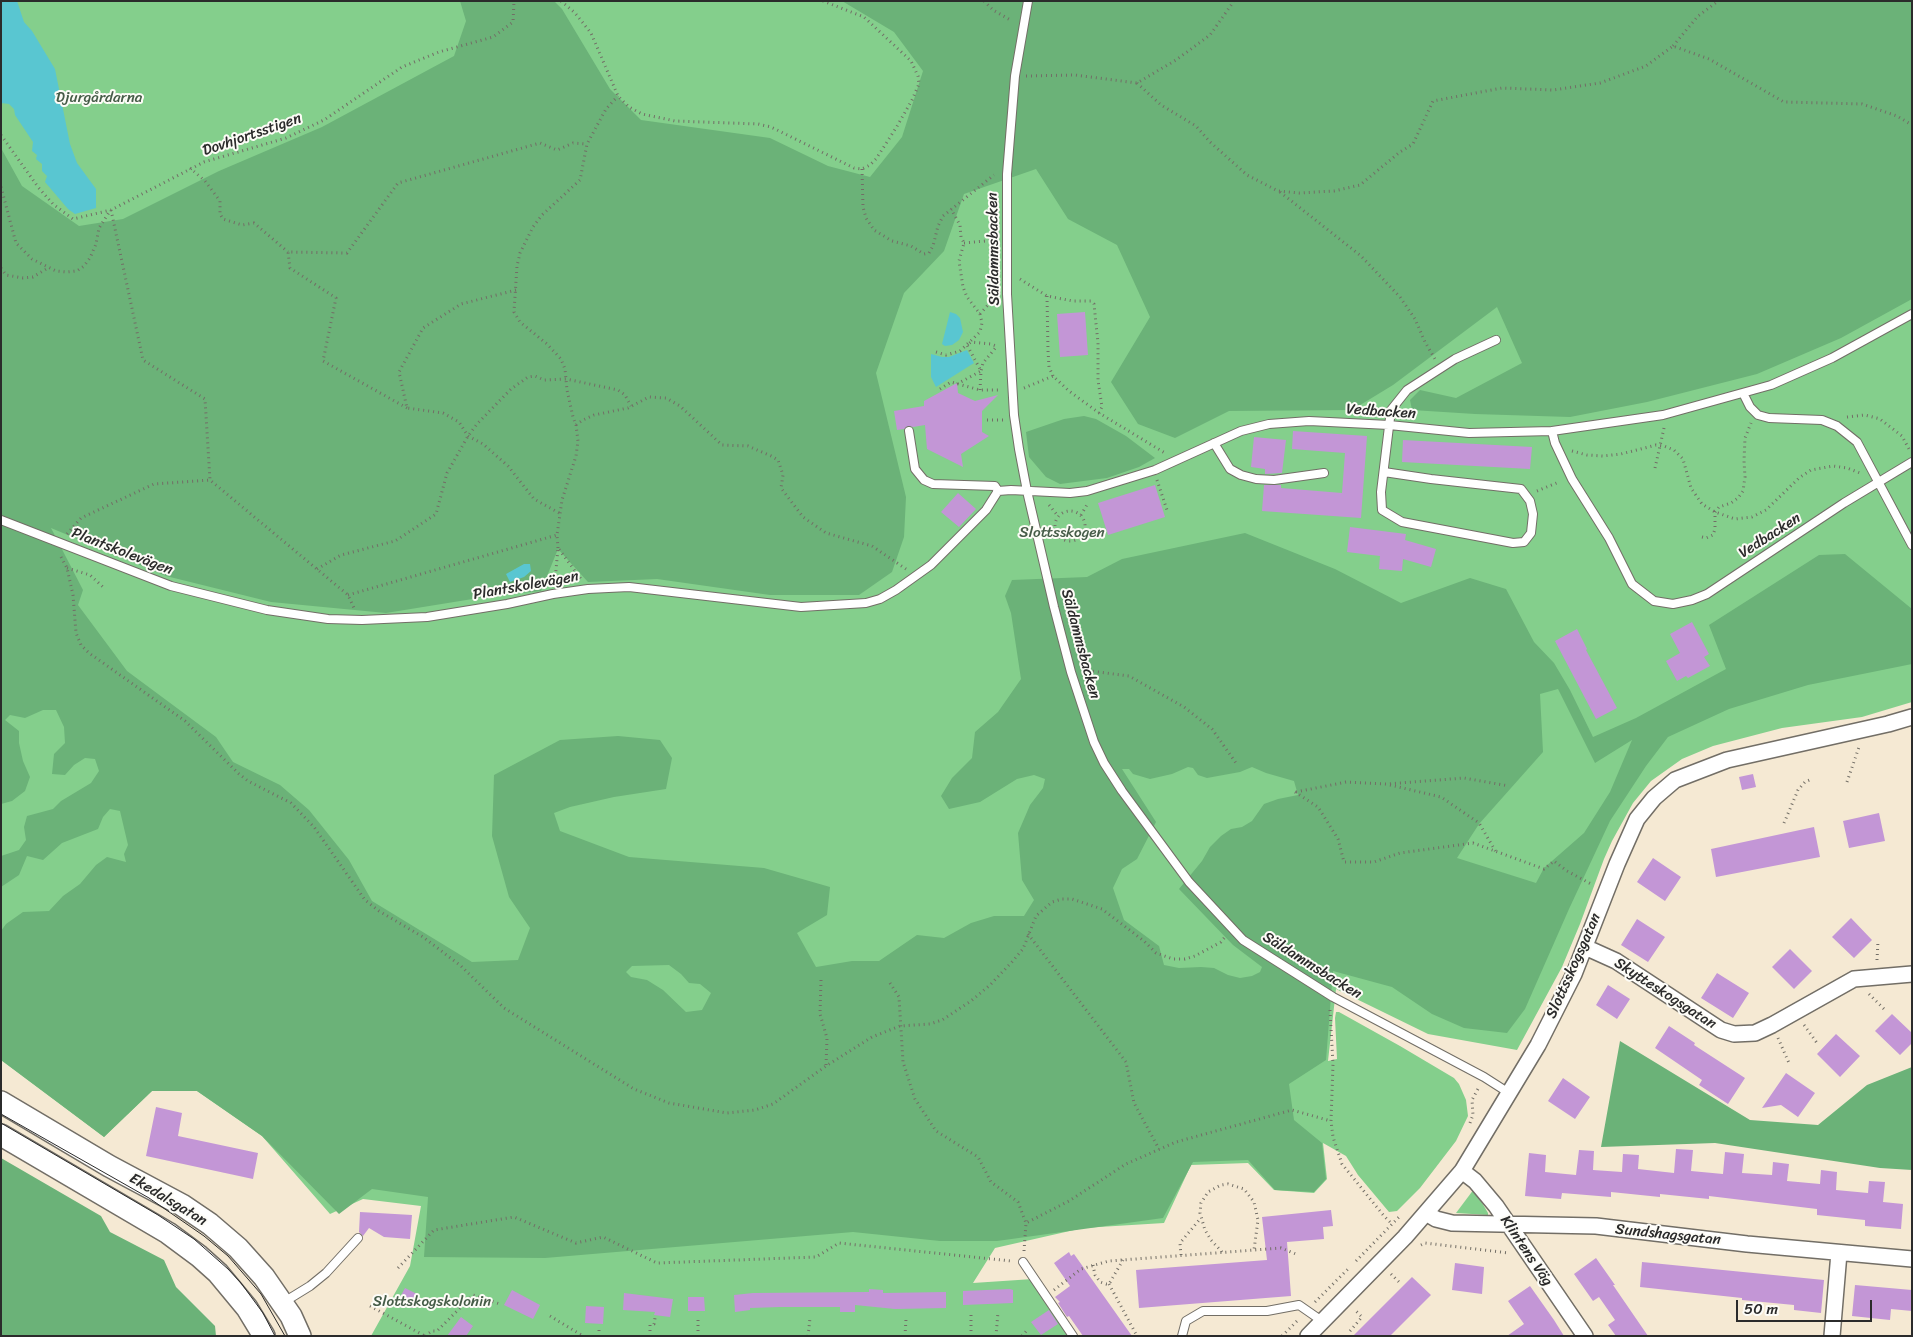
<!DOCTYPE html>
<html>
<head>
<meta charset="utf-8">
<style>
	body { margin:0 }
	#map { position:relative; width:1913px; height:1337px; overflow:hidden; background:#f5e9d3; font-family:Sriracha,sans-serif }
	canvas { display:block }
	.frame { position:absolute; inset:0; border:2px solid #2b2b2b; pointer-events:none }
	.scale { position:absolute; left:1736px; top:1300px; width:136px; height:22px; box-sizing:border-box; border:2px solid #2b2b2b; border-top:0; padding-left:6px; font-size:15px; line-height:18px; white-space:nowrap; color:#2b2b2b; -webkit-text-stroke:4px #fdfcf7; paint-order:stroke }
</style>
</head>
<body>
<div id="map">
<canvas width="1913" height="1337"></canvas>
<div class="frame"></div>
<div class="scale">50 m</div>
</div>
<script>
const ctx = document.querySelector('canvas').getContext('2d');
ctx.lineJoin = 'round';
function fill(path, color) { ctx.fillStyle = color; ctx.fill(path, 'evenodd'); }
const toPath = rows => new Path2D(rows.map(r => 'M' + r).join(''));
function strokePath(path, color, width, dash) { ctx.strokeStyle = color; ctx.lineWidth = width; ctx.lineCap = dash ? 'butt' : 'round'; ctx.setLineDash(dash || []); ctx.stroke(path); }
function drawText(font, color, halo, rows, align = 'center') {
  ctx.font = font + ' Sriracha,sans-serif'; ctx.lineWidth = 4; ctx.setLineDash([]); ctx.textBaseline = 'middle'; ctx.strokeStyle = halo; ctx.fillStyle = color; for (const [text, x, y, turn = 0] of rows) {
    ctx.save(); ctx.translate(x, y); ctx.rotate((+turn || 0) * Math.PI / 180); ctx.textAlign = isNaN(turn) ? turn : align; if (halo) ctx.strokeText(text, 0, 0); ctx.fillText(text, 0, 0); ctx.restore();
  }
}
fill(toPath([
	[1,1,1912,1,1912,702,1862,717,1782,728,1713,746,1682,759,1651,781,1633,803,1612,841,1604,859,1580,924,1562,967,1517,1050,1428,1034,1336,989,1328,1061,1337,1059,1335,1018,1336,1012,1339,1012,1400,1046,1454,1078,1459,1084,1466,1100,1468,1116,1456,1141,1420,1188,1397,1211,1389,1212,1358,1175,1346,1156,1323,1143,1327,1179,1314,1193,1274,1190,1248,1163,1191,1165,1164,1223,1083,1228,995,1248,973,1283,1033,1279,1070,1336,371,1336,410,1266,421,1206,363,1199,330,1214,262,1136,197,1091,152,1091,104,1137,1,1060],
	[1474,1189,1488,1213,1488,1215,1456,1213]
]), '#84cf8c');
fill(toPath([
	[460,1,554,1,562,9,610,89,641,120,770,138,828,166,870,177,902,137,923,71,894,32,842,1,1912,1,1912,299,1841,338,1757,374,1647,402,1570,417,1475,414,1412,410,1410,400,1420,390,1456,398,1522,363,1497,307,1393,385,1352,410,1229,411,1175,438,1138,424,1111,382,1150,317,1117,245,1068,219,1036,169,964,194,944,251,904,293,876,373,906,497,904,537,892,572,859,595,770,595,657,579,588,582,558,549,541,591,491,596,386,613,271,602,166,576,51,528,83,590,78,605,127,671,216,737,233,762,280,785,309,810,349,860,372,901,472,962,518,960,530,928,509,897,492,836,494,775,560,740,618,736,660,740,672,758,666,789,614,797,570,807,554,813,560,831,629,857,764,868,830,887,827,915,797,933,816,967,852,961,879,961,917,935,944,938,971,923,994,916,1024,916,1034,900,1022,880,1018,833,1030,805,1043,788,1045,779,1034,775,1017,779,980,802,949,809,941,796,952,778,972,758,975,732,998,712,1021,679,1011,613,1005,596,1012,580,1087,577,1122,559,1245,533,1335,569,1401,603,1470,578,1506,589,1534,642,1554,663,1570,690,1593,737,1636,718,1726,669,1709,625,1819,555,1845,554,1912,609,1912,664,1808,685,1729,709,1668,737,1646,766,1610,821,1569,909,1525,1009,1507,1033,1464,1028,1432,1014,1392,987,1333,971,1326,1060,1289,1084,1294,1120,1322,1143,1326,1179,1314,1192,1275,1190,1248,1160,1193,1162,1163,1218,997,1241,940,1241,853,1232,545,1258,424,1257,428,1197,372,1189,339,1214,262,1136,197,1091,152,1091,104,1137,1,1060,1,931,6,924,23,912,49,911,63,896,80,884,96,865,107,857,126,862,124,854,128,845,120,811,110,809,103,817,98,829,62,843,43,860,27,856,19,875,1,887,1,856,19,850,26,840,24,827,27,816,53,809,61,801,91,783,99,771,95,759,85,758,74,765,65,775,52,774,54,754,65,743,64,727,56,710,43,710,25,718,10,715,5,720,19,731,19,743,23,761,30,777,25,791,12,801,1,804,1,148,22,186,79,226,123,219,219,171,322,127,454,56,466,21],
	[1558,689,1595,763,1632,740,1610,792,1584,833,1544,868,1536,883,1457,858,1479,824,1543,752,1540,694],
	[1188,767,1193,768,1198,775,1207,778,1240,772,1252,767,1266,773,1294,781,1298,795,1278,799,1264,804,1252,821,1242,827,1231,829,1221,836,1210,847,1202,861,1179,889,1233,945,1262,967,1260,972,1252,976,1240,978,1228,975,1214,968,1201,967,1179,968,1164,965,1159,946,1124,920,1113,888,1122,869,1137,859,1156,822,1122,769,1129,769,1133,774,1150,779,1172,774],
	[669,965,681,974,689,983,700,984,711,993,702,1010,686,1012,663,990,647,980,631,977,626,972,632,966],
	[1084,416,1096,419,1126,436,1155,458,1139,467,1107,478,1060,484,1046,477,1029,457,1026,432,1064,419],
	[1620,1041,1750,1120,1818,1125,1867,1085,1912,1067,1912,1170,1880,1168,1715,1143,1601,1147],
	[1,1158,101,1216,110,1232,164,1260,176,1287,215,1326,216,1336,1,1336]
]), '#6bb278');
fill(toPath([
	[1,1,17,1,24,22,32,31,55,69,70,144,77,163,96,189,96,208,75,214,68,209,45,182,47,176,42,171,42,164,36,159,37,155,32,151,33,142,15,115,14,109,9,104,1,103],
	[950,312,956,314,960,318,963,332,959,340,952,345,945,346,942,344],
	[967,350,974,363,936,387,931,377,931,354,942,357,949,357],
	[524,564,530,564,531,571,524,577,510,582,506,574]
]), '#59c6d1');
fill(toPath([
	[1085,312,1088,355,1060,357,1057,314],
	[957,383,958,393,975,401,998,395,982,411,982,432,989,436,961,454,963,467,927,449,925,425,913,427,908,426,904,429,897,430,894,411,924,406,924,401],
	[1293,431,1367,436,1361,518,1262,511,1264,485,1281,485,1281,488,1342,493,1345,453,1292,449],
	[1254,437,1286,440,1282,473,1265,474,1265,469,1251,467],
	[1403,440,1532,447,1530,469,1402,462],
	[1155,485,1165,517,1108,535,1098,503],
	[958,493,976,509,959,527,941,512],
	[1350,527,1406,534,1405,540,1436,549,1431,567,1403,559,1402,571,1379,569,1380,556,1347,552],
	[1692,622,1709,654,1704,657,1710,666,1688,678,1686,676,1677,681,1666,661,1680,653,1670,634],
	[1577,629,1587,649,1586,650,1617,708,1596,719,1555,641],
	[1753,774,1756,787,1742,790,1739,777],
	[1879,813,1885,841,1849,848,1843,821],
	[1814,827,1820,857,1716,877,1711,849],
	[1653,858,1681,877,1665,901,1637,882],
	[1851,918,1872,940,1854,958,1832,937],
	[1637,919,1665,937,1648,962,1621,945],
	[1790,949,1812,971,1794,989,1772,967],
	[1717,973,1749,993,1733,1018,1701,998],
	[1608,985,1630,999,1617,1019,1596,1005],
	[1892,1014,1912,1033,1912,1043,1900,1055,1875,1031],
	[1669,1026,1695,1043,1694,1045,1745,1078,1728,1104,1699,1085,1702,1080,1655,1048],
	[1836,1034,1860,1056,1840,1077,1817,1054],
	[1786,1073,1815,1093,1798,1117,1781,1105,1762,1108],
	[1563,1078,1590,1097,1575,1119,1548,1101],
	[156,1107,182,1113,178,1136,258,1153,253,1179,146,1156],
	[1676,1149,1693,1150,1691,1171,1723,1174,1725,1152,1744,1154,1742,1173,1772,1175,1773,1162,1789,1164,1787,1181,1820,1184,1821,1170,1837,1172,1836,1190,1868,1193,1869,1181,1885,1182,1883,1202,1903,1204,1901,1229,1865,1226,1865,1220,1817,1215,1817,1209,1709,1196,1709,1199,1660,1194,1660,1197,1611,1192,1611,1197,1562,1193,1561,1199,1525,1196,1529,1153,1546,1155,1545,1172,1576,1175,1579,1150,1594,1151,1593,1170,1622,1172,1623,1154,1639,1155,1638,1169,1674,1173],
	[1331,1210,1333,1226,1323,1227,1324,1239,1287,1242,1291,1296,1139,1308,1136,1270,1267,1260,1262,1217],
	[360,1212,412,1215,410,1239,384,1237,369,1228,363,1236,359,1232],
	[1069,1252,1071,1256,1074,1254,1132,1336,1083,1336,1069,1316,1067,1317,1058,1303,1060,1302,1055,1297,1070,1286,1054,1263],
	[1596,1258,1615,1285,1613,1285,1648,1336,1616,1336,1608,1325,1615,1320,1599,1297,1593,1301,1574,1274],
	[1642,1262,1824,1280,1821,1313,1794,1310,1794,1305,1742,1300,1742,1298,1640,1287],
	[1455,1263,1484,1267,1482,1294,1452,1290],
	[1412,1277,1431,1295,1390,1336,1353,1336],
	[1855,1285,1912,1290,1912,1311,1891,1309,1890,1320,1852,1316],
	[1530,1286,1554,1320,1564,1336,1507,1336,1524,1324,1508,1301],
	[405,1288,417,1294,417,1299,413,1308,398,1301],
	[869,1289,883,1290,883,1293,946,1292,946,1308,895,1309,855,1305,855,1312,840,1312,840,1307,780,1307,750,1308,750,1310,735,1312,734,1295,753,1293,869,1292],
	[1010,1289,1013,1290,1013,1303,963,1305,963,1291],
	[512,1290,540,1305,533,1319,504,1305],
	[624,1293,673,1299,670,1317,654,1315,655,1312,623,1310],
	[688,1297,704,1297,705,1311,688,1311],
	[586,1306,604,1307,603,1324,585,1323],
	[1049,1310,1058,1324,1041,1335,1031,1322],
	[461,1317,473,1326,466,1336,447,1336]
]), '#c396d6');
const lane = toPath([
	[1028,1,1015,76,1007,174,1007,294,1014,415,1019,449,1027,491,1054,607,1071,672,1094,742,1104,763,1122,791,1189,882,1243,940,1333,997,1484,1077,1509,1093],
	[1743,393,1750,407,1758,415,1769,418,1822,420,1837,426,1857,442,1912,545],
	[909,431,915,469,924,480,933,484,995,486,998,491],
	[1552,431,1555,443,1572,479,1609,538,1632,584,1654,601,1673,604,1692,600,1707,594,1844,503,1912,462],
	[1214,443,1230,469,1241,475,1256,479,1274,480,1324,473],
	[1384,472,1431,479,1521,489,1530,501,1533,514,1531,533,1524,542,1513,543,1402,522,1382,510,1381,492,1391,410,1407,390,1455,359,1496,340],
	[1,520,171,586,267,610,328,619,362,620,427,617,507,604,553,594,588,589,629,587,801,607,866,603,880,599,896,590,931,565,986,510,998,491,1011,490,1070,493,1087,491,1155,470,1241,431,1269,424,1309,421,1389,425,1469,433,1552,431,1663,415,1771,385,1832,358,1912,314],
	[1023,1262,1073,1336],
	[284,1302,310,1286,326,1273,358,1238],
	[1182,1336,1186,1321,1203,1311,1267,1311,1299,1305,1322,1321]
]);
const street = toPath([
	[1585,947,1616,961,1721,1030,1734,1034,1755,1033,1772,1025,1854,979,1912,974],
	[1462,1171,1475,1181,1496,1206,1585,1336],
	[1426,1213,1436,1219,1452,1223,1596,1226,1747,1244,1912,1259],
	[1308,1336,1405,1237,1462,1171,1538,1045,1574,974,1617,864,1637,819,1654,798,1675,780,1727,760,1888,724,1912,717],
	[1832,1336,1839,1253]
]);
const secondary = toPath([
	[1,1102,109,1166,182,1205,210,1224,238,1248,264,1277,291,1316,300,1336],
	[1,1135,168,1233,199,1256,218,1273,247,1308,264,1336]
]);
strokePath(lane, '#726e66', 10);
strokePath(street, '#726e66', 18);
strokePath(secondary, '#726e66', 24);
strokePath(toPath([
	[561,1,575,13,591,33,618,96,629,107,642,114,675,121,758,124,771,127,854,168,862,169,870,165,876,159,896,128,912,100,919,84,918,76,911,61,864,17,823,1],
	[984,1,993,10,1012,21],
	[1673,46,1698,16,1718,1],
	[1026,76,1075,75,1137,83,1176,60,1210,35,1234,1],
	[1137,83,1161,105,1196,126,1210,142,1247,175,1278,191,1299,193,1334,191,1360,185,1400,152,1413,144,1433,101,1502,88,1553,90,1600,83,1646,66,1673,46,1709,59,1784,102,1862,104,1897,116,1912,125],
	[1,135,38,187,53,204,73,219,111,210,204,162,286,138,324,120,402,67,439,52,493,37,513,22,514,1],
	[190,168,205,181,220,201,220,214,223,219,242,225,254,223,288,252],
	[862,169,863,207,866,218,874,230,892,241,911,246,924,254,929,253,933,246,938,226,943,216,994,175],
	[1,187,16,243,32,259,56,271,67,272,77,271,84,266,90,258,96,244,99,228,110,211],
	[1280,192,1361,256,1400,297,1415,319,1425,342,1435,359],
	[111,210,143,360,205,399,210,480,348,595,354,608],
	[964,243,996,240],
	[1,268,6,275,23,278,33,277,48,268],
	[1020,279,1047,296,1073,301,1091,301,1094,304,1098,343,1098,380,1102,407,1099,413],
	[516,290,461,304,423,328,399,372,407,408,443,413,459,422,468,436,483,444,508,466,534,499,561,514],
	[1047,296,1048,351,1049,367,1053,376],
	[980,314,996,296],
	[936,352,946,355,960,351,980,332,982,323,980,314,967,297,963,287,959,261,964,243,961,237,960,225,951,209],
	[957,384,981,371,967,345,971,342,991,344,996,346],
	[1024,388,1053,376,1069,391,1099,413,1165,453],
	[940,389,951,382,980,390,1000,390],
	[980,390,981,371,983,363,997,346],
	[407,408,323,361,336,298,290,268,288,252,347,253,398,183,540,143,557,150,573,143,587,144],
	[1847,417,1865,415,1880,419,1902,436,1910,451],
	[987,420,1004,420],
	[576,425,583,420,594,415,628,408,649,397,666,398,680,406,722,445,748,446,771,456,778,460,783,475,781,488,803,517,826,533,872,546,906,569],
	[1572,451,1587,455,1603,456,1621,454,1656,445,1664,446,1674,450,1683,459,1691,488,1702,504,1715,512,1735,519,1752,517,1766,510,1799,478,1811,470,1833,466,1847,468,1860,473],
	[1655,468,1664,428],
	[1157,480,1168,513],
	[1537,491,1559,482],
	[1049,505,1058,516],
	'1055 526a15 15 0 1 1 30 0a15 15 0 1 1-30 0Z',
	[1081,515,1088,503],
	[67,534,81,518,154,484,210,480],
	[1702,537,1706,538,1713,535,1715,529,1715,512,1719,507,1731,503,1738,498,1743,491,1745,477,1744,461,1745,438,1751,423],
	[558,548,557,535,562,500,576,456,578,441,576,425,573,417,567,390,565,369,561,359,547,344,520,322,514,312,517,266,520,253,533,227,542,215,580,180,587,144,606,109,618,96],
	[61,557,67,568,73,595,76,633,81,645,89,653,185,721,239,774,248,781,291,803,314,827,365,900,379,911,423,937,461,966,504,1008,634,1089,669,1103,727,1113,755,1110,773,1104,826,1066,872,1037,900,1026,930,1024,942,1020,971,1001,990,985,1011,963,1023,949,1036,916,1052,902,1062,899,1072,899,1102,909,1144,941,1156,953,1173,959,1185,959,1195,956,1221,942,1225,937],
	[67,568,90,575,103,587],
	[317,569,341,555,395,541,436,514,447,473,468,436,477,424,511,389,528,377,535,376,544,380,566,379,618,390,625,395,631,406],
	[555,581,558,548,581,579],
	[348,595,557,535],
	[1083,670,1129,676,1184,707,1212,729,1236,763],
	[1847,782,1859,747],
	[1390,785,1441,797,1479,823,1496,852],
	[1295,792,1318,807,1338,839,1344,862,1374,862,1400,853,1473,843,1544,869,1554,861,1567,871,1593,885],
	[1296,792,1346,782,1387,784,1464,778,1509,786],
	[1784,823,1798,790,1805,782,1812,779],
	[1028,934,1126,1062,1134,1103,1159,1149],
	[1877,960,1878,941],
	[821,980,820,1014,827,1038,826,1066],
	[890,983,899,997,903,1062,915,1099,936,1131,978,1157,991,1182,1018,1202,1026,1223],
	[1869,994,1884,1009],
	[1330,1010,1333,1064,1331,1121,1333,1137,1342,1164,1384,1216,1392,1224],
	[1804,1025,1817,1043],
	[1778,1038,1789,1063],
	[1470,1123,1473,1115,1472,1100,1479,1087],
	[1421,1245,1425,1243,1509,1253],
	[1024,1251,1026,1223,1069,1201,1126,1164,1176,1142,1292,1110,1331,1121],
	[1222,1252,1211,1240,1205,1230,1200,1213,1201,1203,1208,1192,1221,1185,1228,1184,1244,1189,1254,1202,1258,1220,1254,1250],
	[1181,1255,1180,1243,1200,1219],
	[1356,1261,1399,1217],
	[1093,1265,1095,1275,1100,1282,1106,1284,1109,1284,1123,1260],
	[398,1268,434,1230,514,1217,576,1243,603,1237,657,1263,816,1257,839,1243,1011,1261],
	[1391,1274,1400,1283],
	[1109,1284,1137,1336],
	[1054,1290,1081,1269,1109,1261,1281,1248,1296,1254],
	[1315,1302,1350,1267],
	[370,1306,425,1336],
	[550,1316,583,1336],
	[1350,1331,1362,1317,1354,1309],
	[425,1336,432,1331,437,1331,473,1295,500,1304],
	[599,1336,599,1326],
	[650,1336,650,1325,654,1324,655,1318],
	[698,1336,698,1318],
	[808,1336,810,1318],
	[905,1336,906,1319],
	[971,1336,971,1311],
	[996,1336,998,1312],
	[1022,1336,1028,1329],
	[1282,1336,1297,1321]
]), '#726e66', 3, [1, 4]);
strokePath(lane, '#fff', 8);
strokePath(street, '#fff', 15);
strokePath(secondary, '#fff', 21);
strokePath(toPath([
	[1,1114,149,1198,204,1236,228,1256,261,1294,285,1336],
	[1,1123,158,1215,194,1239,228,1269,241,1283,263,1313,275,1336]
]), '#2b2b2b', 1);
drawText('15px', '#465c48', '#fdfcf7', [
	["Djurgårdarna",99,98],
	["Slottsskogen",1062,533],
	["Slottskogskolonin",432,1302]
]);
drawText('15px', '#2b2b2b', '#fdfcf7', [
	["Dovhjortsstigen",252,135,-19],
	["Säldammsbacken",994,249,-91],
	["Vedbacken",1381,412,4],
	["Vedbacken",1770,536,-33],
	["Plantskolevägen",122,552,21],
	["Plantskolevägen",526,586,-10],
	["Säldammsbacken",1080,644,75],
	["Säldammsbacken",1312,966,32],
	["Slottsskogsgatan",1574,966,-66],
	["Skytteskogsgatan",1665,994,33],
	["Ekedalsgatan",168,1200,31],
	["Sundshagsgatan",1668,1235,6],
	["Klintens Väg",1526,1251,56]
]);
</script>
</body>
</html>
